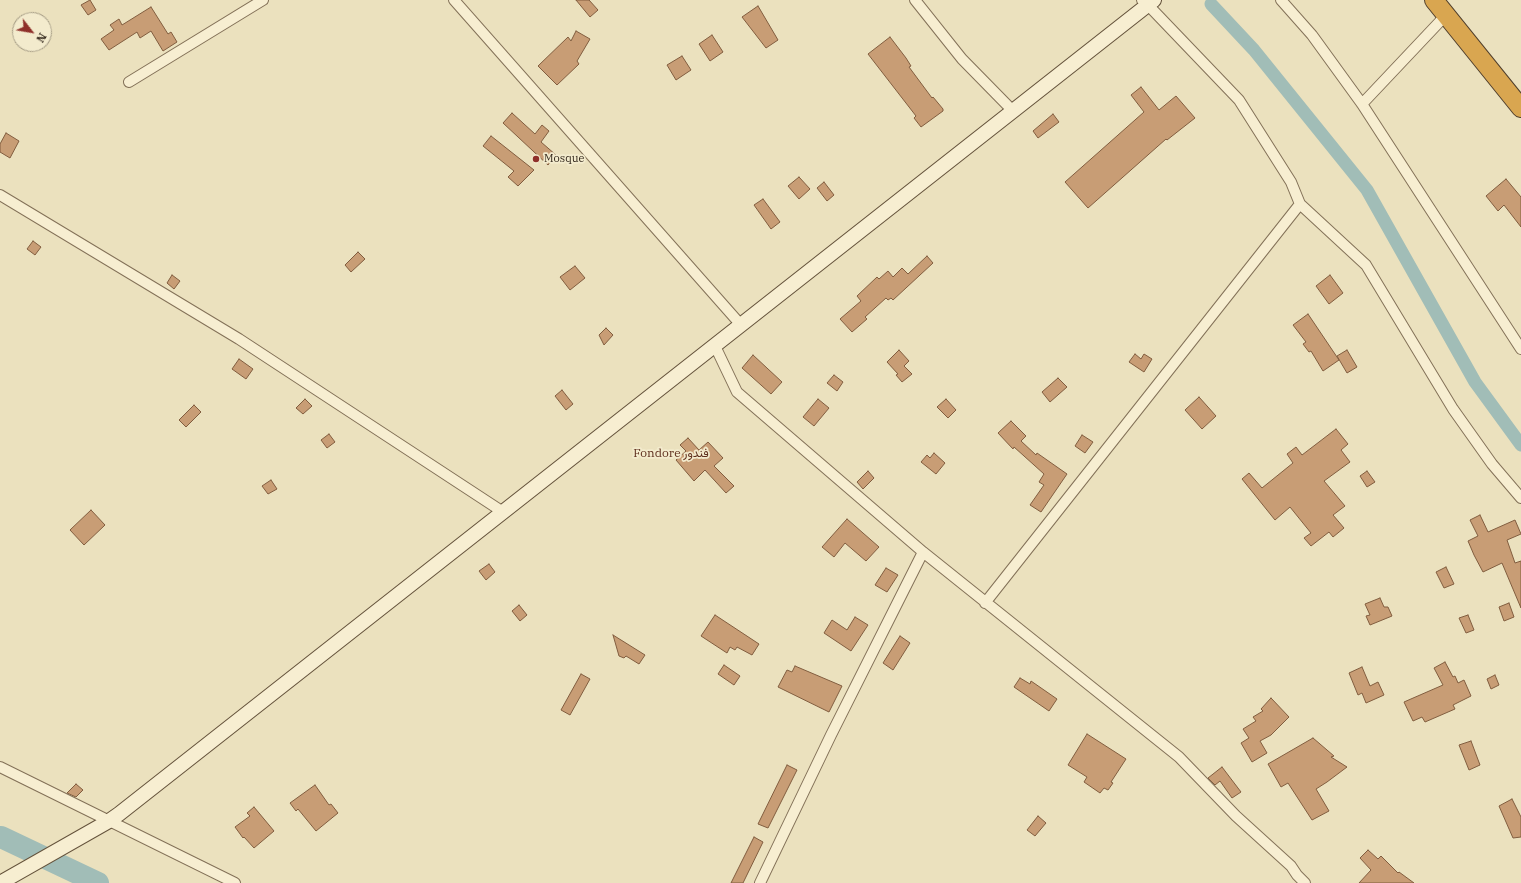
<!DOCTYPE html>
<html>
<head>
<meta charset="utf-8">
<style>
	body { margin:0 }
	#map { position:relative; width:1521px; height:883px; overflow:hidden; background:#ebe1be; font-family:"IBM Plex Serif",serif }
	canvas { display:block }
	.north { position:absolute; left:12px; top:12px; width:40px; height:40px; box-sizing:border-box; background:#f3ebcd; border:1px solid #a69d86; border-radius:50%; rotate:121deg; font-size:11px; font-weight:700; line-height:16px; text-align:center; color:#33281c }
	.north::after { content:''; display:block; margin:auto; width:14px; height:18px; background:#8f302a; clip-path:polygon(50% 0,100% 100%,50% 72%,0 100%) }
</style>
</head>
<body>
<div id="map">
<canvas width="1521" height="883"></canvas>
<div class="north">N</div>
</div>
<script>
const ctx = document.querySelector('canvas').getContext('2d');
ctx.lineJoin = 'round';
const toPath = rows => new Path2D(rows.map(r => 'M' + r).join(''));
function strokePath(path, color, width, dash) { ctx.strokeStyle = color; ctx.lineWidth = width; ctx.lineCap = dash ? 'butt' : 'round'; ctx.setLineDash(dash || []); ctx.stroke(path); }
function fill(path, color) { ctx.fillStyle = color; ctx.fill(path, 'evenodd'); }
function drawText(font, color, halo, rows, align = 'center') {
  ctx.font = font + ' "IBM Plex Serif",Vazirmatn,serif'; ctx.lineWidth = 3.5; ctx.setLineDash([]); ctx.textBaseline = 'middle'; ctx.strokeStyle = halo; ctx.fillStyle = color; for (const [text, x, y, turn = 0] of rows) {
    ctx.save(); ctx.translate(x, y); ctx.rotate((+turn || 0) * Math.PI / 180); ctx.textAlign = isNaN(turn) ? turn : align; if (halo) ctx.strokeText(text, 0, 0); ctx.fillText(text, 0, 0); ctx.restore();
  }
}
strokePath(toPath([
	[1211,4,1254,50,1367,190,1475,382,1521,445],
	[0,836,1,837]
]), '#a1bdb7', 13);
strokePath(toPath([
	[1,837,98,883]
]), '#a1bdb7', 22);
const building = toPath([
	[90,0,96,10,88,15,81,5,90,0],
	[576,0,589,0,598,10,590,17,576,0],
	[758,6,778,40,766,48,742,17,758,6],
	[151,7,168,34,171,32,177,42,163,51,151,31,140,38,137,32,109,50,101,39,114,30,110,25,119,19,122,25,151,7],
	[576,31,590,39,577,61,579,64,557,85,538,66,568,37,571,41,576,31],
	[712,35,723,52,710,61,699,44,712,35],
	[890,37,906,58,911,66,909,67,932,98,933,97,943,109,943,111,921,127,914,118,916,116,868,54,890,37],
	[682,56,691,70,676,80,667,65,682,56],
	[1141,87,1159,110,1176,96,1195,118,1167,140,1166,139,1088,208,1065,182,1144,112,1131,95,1141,87],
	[512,113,535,134,542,125,549,131,541,142,556,155,548,165,503,123,512,113],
	[1053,114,1059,122,1038,138,1033,131,1053,114],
	[6,133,19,141,10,158,0,152,0,144,6,133],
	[491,136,534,170,518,186,508,177,514,171,483,146,491,136],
	[799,177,810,189,799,199,788,186,799,177],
	[1506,179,1521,197,1521,227,1504,205,1498,211,1486,196,1506,179],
	[824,182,834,195,827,201,817,188,824,182],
	[763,199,780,222,771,229,754,205,763,199],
	[33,241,41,247,35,255,27,249,33,241],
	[358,252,365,259,351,272,345,265,358,252],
	[927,256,933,263,893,300,891,298,888,300,886,298,865,317,867,319,852,332,840,319,861,301,857,296,877,277,879,279,888,271,893,277,902,268,908,274,927,256],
	[575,266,585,278,570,290,560,277,575,266],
	[172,275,180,281,174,289,167,283,172,275],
	[1330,275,1343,293,1329,304,1316,286,1330,275],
	[1308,314,1339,360,1323,371,1311,351,1309,352,1303,344,1306,342,1293,325,1308,314],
	[606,328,613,335,604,345,599,335,606,328],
	[899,350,909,361,904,366,912,374,902,382,896,375,898,374,887,362,899,350],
	[1347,350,1357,367,1347,373,1337,356,1347,350],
	[1135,354,1141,359,1144,354,1152,359,1144,372,1129,362,1135,354],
	[753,355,782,382,771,394,742,368,753,355],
	[239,359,253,369,246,379,232,369,239,359],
	[834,375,843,382,837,391,827,383,834,375],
	[1058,378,1067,387,1050,402,1042,392,1058,378],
	[562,390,573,404,566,410,555,396,562,390],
	[1199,397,1216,416,1202,429,1185,410,1199,397],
	[305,399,312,406,303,414,296,408,305,399],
	[818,399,829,408,814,426,803,417,818,399],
	[946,399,956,410,948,418,937,407,946,399],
	[194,405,201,412,186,427,179,420,194,405],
	[1011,421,1026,436,1021,441,1036,455,1037,453,1067,474,1041,512,1030,505,1044,485,1039,482,1044,474,1014,447,1013,449,998,433,1011,421],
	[1336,429,1348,444,1341,450,1350,462,1324,481,1345,506,1333,515,1344,528,1333,537,1329,532,1311,546,1304,538,1311,533,1290,507,1275,520,1242,479,1249,473,1262,488,1293,463,1287,454,1296,447,1302,455,1336,429],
	[329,434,335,442,327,448,321,440,329,434],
	[1082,435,1093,442,1085,453,1075,446,1082,435],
	[688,438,699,450,708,442,723,458,714,466,734,486,726,493,705,470,694,481,676,460,686,451,680,445,688,438],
	[934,453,945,463,936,474,921,462,927,455,930,458,934,453],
	[868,471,874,478,863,489,857,482,868,471],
	[1367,471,1375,482,1367,487,1360,476,1367,471],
	[271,480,277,489,268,494,262,486,271,480],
	[91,510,105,525,84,545,70,530,91,510],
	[1480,515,1488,532,1515,520,1521,534,1507,540,1515,563,1521,561,1521,608,1502,563,1483,572,1474,555,1468,541,1478,536,1470,520,1480,515],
	[847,519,879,547,866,561,845,543,834,557,822,547,847,519],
	[489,564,495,572,486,580,479,571,489,564],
	[1446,567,1454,584,1444,588,1436,572,1446,567],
	[886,568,898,575,887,592,875,585,886,568],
	[1380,598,1384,607,1388,607,1392,616,1370,625,1366,616,1370,615,1365,604,1380,598],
	[1509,603,1514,617,1504,621,1499,607,1509,603],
	[519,605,527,615,520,621,512,611,519,605],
	[715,615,759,644,752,655,737,647,735,650,730,647,727,653,701,636,715,615],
	[1468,615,1474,630,1466,633,1459,618,1468,615],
	[855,617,868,625,851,651,824,633,832,620,847,630,855,617],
	[613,635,645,655,639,664,626,656,624,658,619,656,613,635],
	[900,636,910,643,893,670,883,663,900,636],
	[1445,662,1453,677,1455,676,1458,683,1464,680,1471,696,1453,705,1455,709,1425,722,1422,717,1413,721,1404,702,1443,685,1434,668,1445,662],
	[724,665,740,676,734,685,718,674,724,665],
	[795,666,842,686,829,712,778,687,787,670,792,672,795,666],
	[1362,667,1370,686,1378,682,1384,695,1366,703,1362,693,1358,695,1349,673,1362,667],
	[581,674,590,679,570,715,561,710,581,674],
	[1495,675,1499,685,1491,689,1487,679,1495,675],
	[1020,678,1030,684,1031,681,1057,699,1049,711,1014,687,1020,678],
	[1271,698,1289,717,1271,735,1260,741,1267,753,1252,762,1241,743,1249,738,1243,729,1256,721,1253,717,1263,711,1261,709,1271,698],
	[1087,734,1126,759,1111,782,1113,783,1108,790,1104,788,1100,793,1084,782,1087,777,1068,765,1087,734],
	[1313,738,1334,756,1331,757,1347,767,1327,782,1316,789,1329,811,1312,820,1288,783,1281,787,1268,764,1313,738],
	[1471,741,1480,765,1469,770,1459,745,1471,741],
	[787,765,797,770,768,828,758,824,787,765],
	[1222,767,1241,792,1232,798,1220,781,1215,785,1208,778,1222,767],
	[76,784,83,790,76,797,67,793,76,784],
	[315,785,329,805,331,804,338,813,316,831,298,809,296,811,290,803,315,785],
	[1512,799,1521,817,1521,837,1513,838,1499,806,1512,799],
	[254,807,274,831,254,848,244,837,243,838,235,827,250,816,247,813,254,807],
	[1038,816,1046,823,1035,836,1027,830,1038,816],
	[754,837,763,842,743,883,731,883,754,837],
	[1368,850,1378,859,1381,856,1398,873,1399,872,1414,883,1359,883,1371,870,1360,858,1368,850]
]);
fill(building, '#c89d75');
strokePath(building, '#815d3f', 1);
const street = toPath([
	[454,0,741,325],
	[915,0,962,59,1013,111],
	[1142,0,1148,5,1239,100,1291,182,1300,204,1366,265,1453,409,1492,464,1521,498],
	[1281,0,1312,35,1362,104,1521,349],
	[129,82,263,0],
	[1362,104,1446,15],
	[0,195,239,339,503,512],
	[715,346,737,392,923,552,1179,757,1236,816,1291,866,1297,875,1305,883],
	[985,603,1300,204],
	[0,767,235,883],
	[760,883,831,735,923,552]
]);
const secondary = toPath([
	[0,883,109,821,119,814,1154,0]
]);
const highway = toPath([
	[1434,0,1521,108]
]);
strokePath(street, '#837158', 12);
strokePath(secondary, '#64523b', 16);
strokePath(highway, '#503f2c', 20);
strokePath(street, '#f7eed1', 10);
strokePath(secondary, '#f7eed1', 14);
strokePath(highway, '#d9a650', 18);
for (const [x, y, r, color] of [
	[536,159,4,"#8f302a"]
]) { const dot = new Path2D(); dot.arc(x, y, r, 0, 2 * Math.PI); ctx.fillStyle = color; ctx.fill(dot); strokePath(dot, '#f3ebcd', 1.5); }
drawText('11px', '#33281c', '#f3ebcd', [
	["Mosque",544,159]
], 'left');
drawText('12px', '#5e2f1d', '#f3ebcd', [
	["Fondore فندور",671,454]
]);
</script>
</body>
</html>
